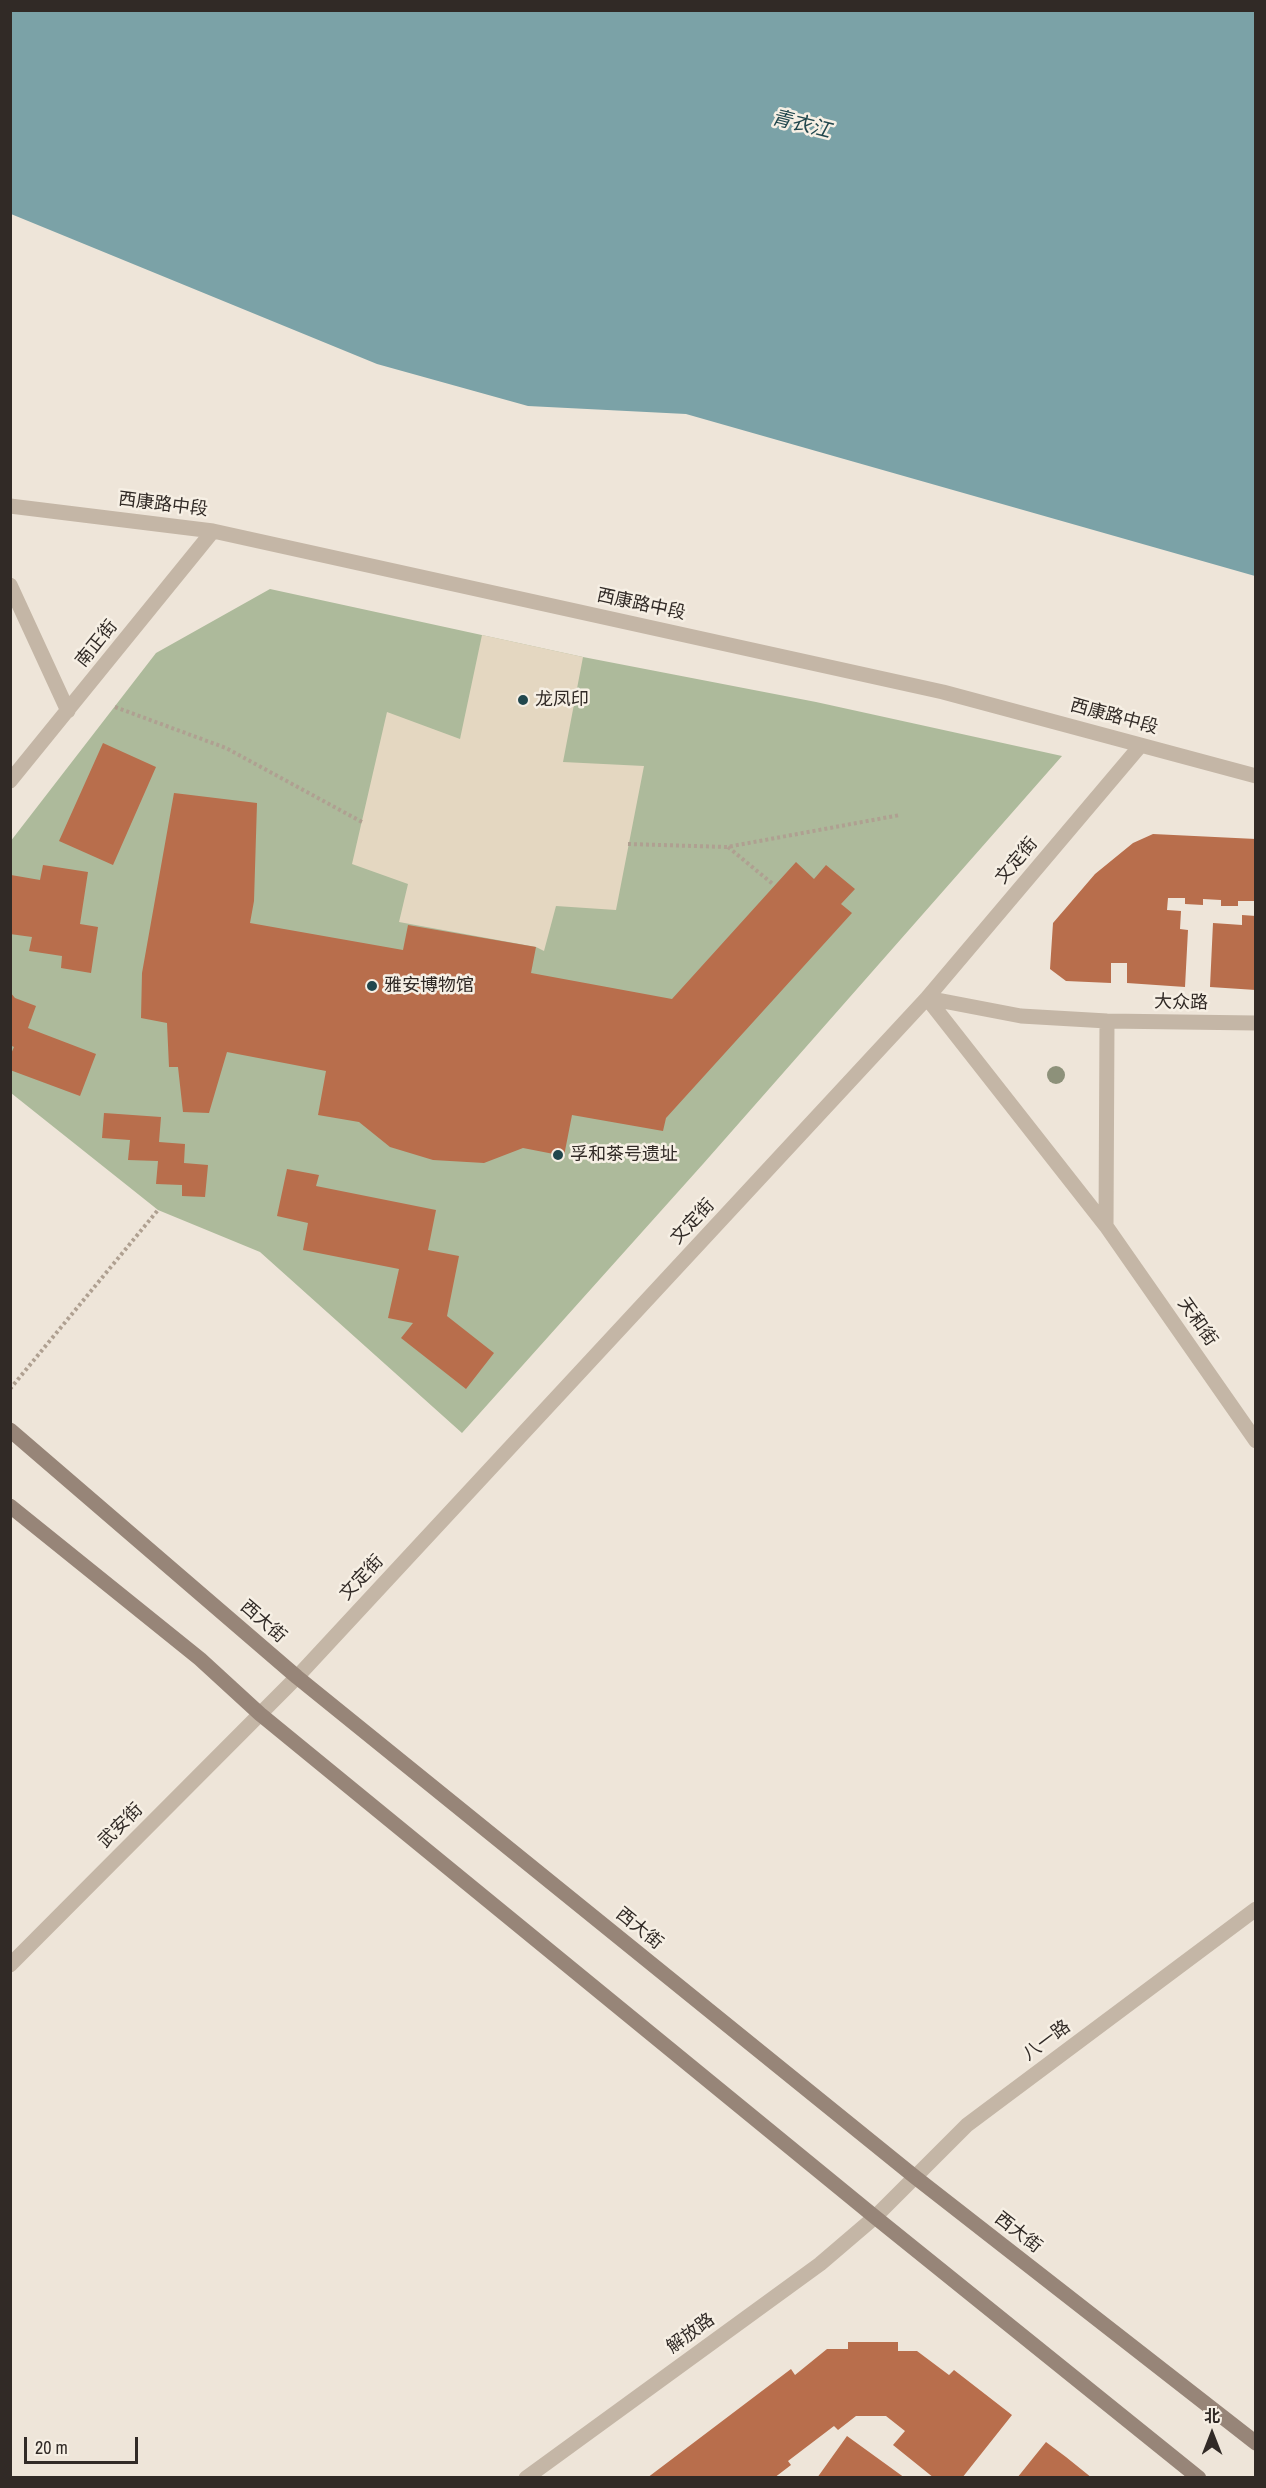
<!DOCTYPE html>
<html>
<head>
<meta charset="utf-8">
<style>
	body { margin:0 }
	#map { position:relative; width:1266px; height:2488px; overflow:hidden; background:#eee5d9; font-family:"Archivo Narrow","Noto Sans SC",sans-serif }
	canvas { display:block }
	.frame { position:absolute; inset:0; border:12px solid #312a26; pointer-events:none }
	.north { position:absolute; left:1182px; top:2404px; width:60px; height:60px; -webkit-text-stroke:4px #f6efe4; paint-order:stroke; rotate:0deg; font-size:16px; font-weight:700; line-height:24px; text-align:center; color:#312a26 }
	.north::after { content:''; display:block; margin:auto; width:21px; height:27px; background:#312a26; clip-path:polygon(50% 0,100% 100%,50% 72%,0 100%) }
	.scale { position:absolute; left:24px; top:2437px; width:114px; height:27px; box-sizing:border-box; border:3px solid #312a26; border-top:0; padding-left:8px; font-size:18px; line-height:21px; white-space:nowrap; color:#312a26; -webkit-text-stroke:4px #f6efe4; paint-order:stroke }
</style>
</head>
<body>
<div id="map">
<canvas width="1266" height="2488"></canvas>
<div class="frame"></div>
<div class="north">北</div>
<div class="scale">20 m</div>
</div>
<script>
const ctx = document.querySelector('canvas').getContext('2d');
ctx.lineJoin = 'round';
function fill(path, color) { ctx.fillStyle = color; ctx.fill(path, 'evenodd'); }
const toPath = rows => new Path2D(rows.map(r => 'M' + r).join(''));
function strokePath(path, color, width, dash) { ctx.strokeStyle = color; ctx.lineWidth = width; ctx.lineCap = dash ? 'butt' : 'round'; ctx.setLineDash(dash || []); ctx.stroke(path); }
function drawText(font, color, halo, rows, align = 'center') {
  ctx.font = font + ' "Archivo Narrow","Noto Sans SC",sans-serif'; ctx.lineWidth = 5; ctx.setLineDash([]); ctx.textBaseline = 'middle'; ctx.strokeStyle = halo; ctx.fillStyle = color; for (const [text, x, y, turn = 0] of rows) {
    ctx.save(); ctx.translate(x, y); ctx.rotate((+turn || 0) * Math.PI / 180); ctx.textAlign = isNaN(turn) ? turn : align; if (halo) ctx.strokeText(text, 0, 0); ctx.fillText(text, 0, 0); ctx.restore();
  }
}
fill(toPath([
	[270,589,583,657,816,702,1062,756,703,1164,462,1433,260,1252,158,1210,11,1093,10,842,156,653]
]), '#adba9b');
fill(toPath([
	[482,635,583,657,563,762,644,766,616,910,556,906,544,951,536,947,399,922,408,884,352,864,387,712,460,739]
]), '#e4d7c1');
fill(toPath([
	[10,11,1255,11,1255,576,686,414,528,406,377,364,11,214]
]), '#7ba2a7');
fill(toPath([
	[103,743,156,767,113,865,59,841],
	[174,793,257,803,254,901,250,923,403,950,408,925,536,947,531,973,672,999,796,862,814,879,826,865,855,889,841,904,852,913,666,1118,663,1131,572,1115,564,1156,523,1148,484,1163,433,1160,390,1147,359,1122,318,1115,326,1071,227,1052,209,1113,183,1112,178,1067,169,1067,167,1023,141,1018,142,973],
	[1153,834,1256,839,1256,901,1238,901,1238,906,1221,906,1221,900,1203,899,1203,905,1185,904,1185,898,1168,898,1167,910,1181,911,1180,929,1188,930,1185,987,1127,983,1127,963,1111,963,1111,983,1066,981,1050,969,1053,923,1095,874,1133,843],
	[43,865,88,872,80,924,98,927,91,973,61,968,62,956,29,951,32,937,10,934,11,875,40,880],
	[1242,915,1256,916,1256,990,1210,987,1213,923,1242,925],
	[10,992,15,998,36,1006,28,1028,96,1054,80,1096,10,1070,10,1056,14,1047,10,1045],
	[104,1113,161,1117,159,1142,185,1144,184,1163,208,1165,205,1197,182,1196,182,1185,156,1184,158,1161,128,1160,130,1140,102,1138],
	[287,1169,319,1175,316,1186,436,1210,428,1250,459,1256,447,1316,494,1353,466,1389,401,1338,413,1323,388,1318,399,1269,303,1250,308,1223,277,1216],
	[848,2342,898,2342,898,2351,917,2351,949,2375,954,2370,1012,2415,962,2478,934,2478,893,2445,905,2431,886,2416,856,2416,838,2430,834,2426,788,2461,791,2465,774,2478,647,2478,791,2369,795,2375,827,2349,848,2349],
	[847,2436,905,2478,817,2478],
	[1046,2442,1066,2457,1092,2478,1017,2478]
]), '#b86e4c');
strokePath(toPath([
	[115,707,226,748,362,822],
	[628,844,727,847,900,815],
	[728,847,774,885],
	[10,1389,158,1210]
]), '#afa091', 4, [3, 3]);
strokePath(toPath([
	[10,506,213,531,943,692,1256,776],
	[10,585,68,711],
	[10,781,213,531],
	[927,998,1106,1226,1256,1441],
	[927,998,1021,1016,1107,1021,1256,1023],
	[1106,1226,1107,1021],
	[10,1965,297,1677,927,998,1141,745],
	[526,2478,820,2264,875,2217,967,2125,1256,1909]
]), '#c4b6a6', 15);
strokePath(toPath([
	[10,1430,297,1677,915,2177,1256,2443],
	[10,1506,200,1659,260,1714,875,2217,1199,2478]
]), '#978578', 15);
ctx.fillStyle = '#8d917a';
for (const [x, y] of [
	[1056,1075]
]) { ctx.beginPath(); ctx.arc(x, y, 9, 0, 2 * Math.PI); ctx.fill(); }
for (const [x, y, r, color] of [
	[523,700,6,"#21474d"],
	[372,986,6,"#21474d"],
	[558,1155,6,"#21474d"]
]) { const dot = new Path2D(); dot.arc(x, y, r, 0, 2 * Math.PI); ctx.fillStyle = color; ctx.fill(dot); strokePath(dot, '#f6efe4', 2); }
drawText('18px', '#312a26', '#f6efe4', [
	["西康路中段",163,505,7],
	["西康路中段",641,605,12],
	["南正街",97,644,-51],
	["西康路中段",1114,717,15],
	["文定街",1017,861,-50],
	["大众路",1181,1003,1],
	["文定街",693,1222,-47],
	["天和街",1197,1322,55],
	["文定街",362,1578,-47],
	["西大街",263,1622,41],
	["武安街",121,1826,-45],
	["西大街",639,1929,39],
	["八一路",1047,2041,-37],
	["西大街",1018,2233,38],
	["解放路",691,2334,-36]
]);
drawText('18px', '#312a26', '#f6efe4', [
	["龙凤印",535,700],
	["雅安博物馆",384,986],
	["孚和茶号遗址",570,1155]
], 'left');
drawText('italic 20px', '#21474d', '#f6efe4', [
	["青衣江",801,125,14]
]);
</script>
</body>
</html>
